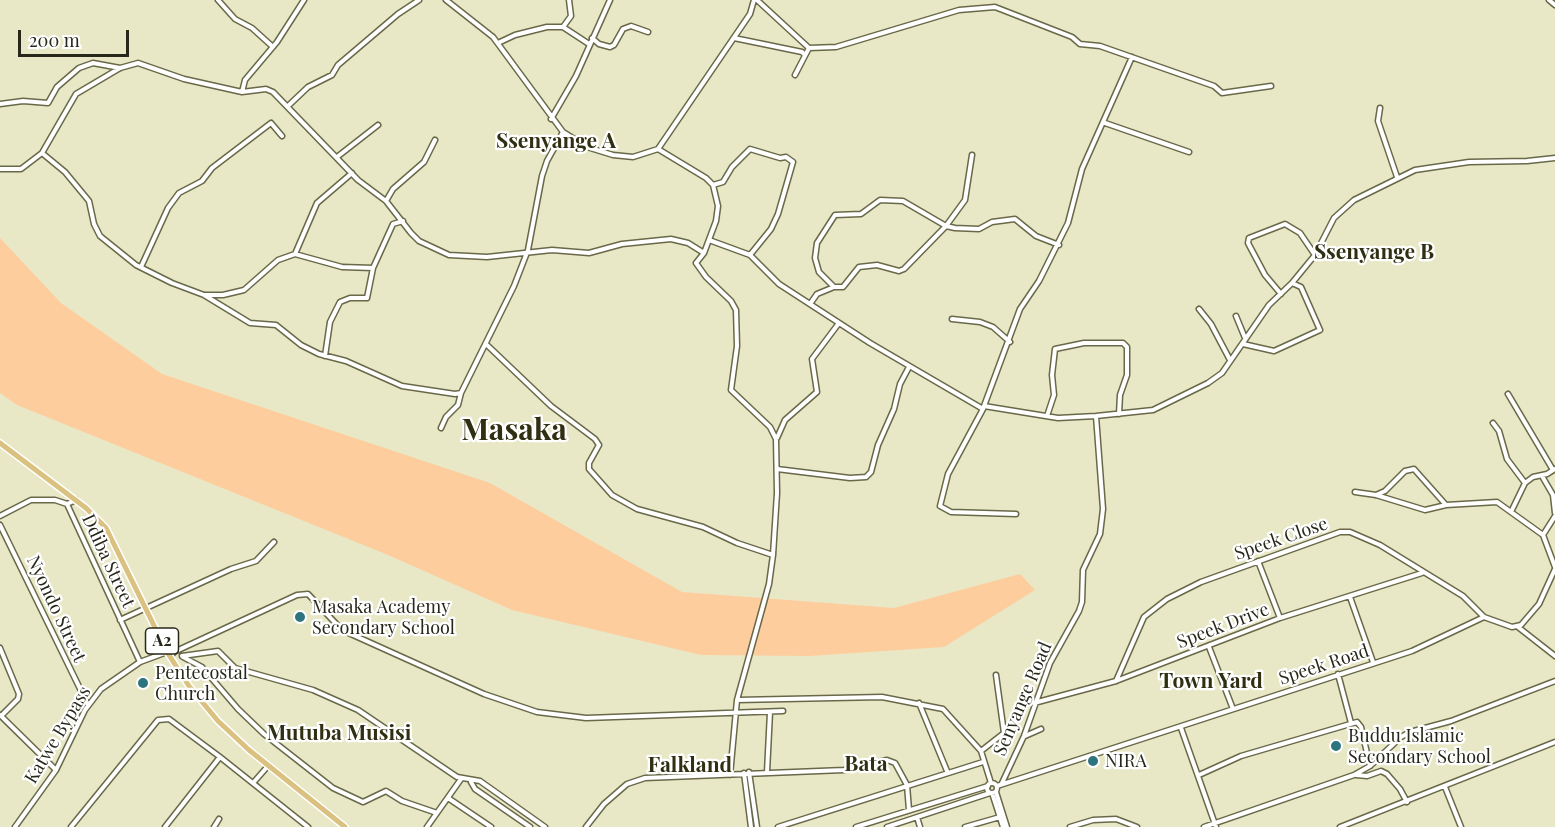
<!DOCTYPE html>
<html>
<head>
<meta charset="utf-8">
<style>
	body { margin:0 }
	#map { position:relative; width:1555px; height:827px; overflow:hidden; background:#e9e8c6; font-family:"Playfair Display",serif }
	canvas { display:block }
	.scale { position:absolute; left:18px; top:30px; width:111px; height:27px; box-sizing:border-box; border:3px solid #27271a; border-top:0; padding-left:8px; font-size:18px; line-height:21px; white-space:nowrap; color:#27271a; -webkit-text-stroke:4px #fff; paint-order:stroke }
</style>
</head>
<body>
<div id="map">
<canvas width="1555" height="827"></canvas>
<div class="scale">200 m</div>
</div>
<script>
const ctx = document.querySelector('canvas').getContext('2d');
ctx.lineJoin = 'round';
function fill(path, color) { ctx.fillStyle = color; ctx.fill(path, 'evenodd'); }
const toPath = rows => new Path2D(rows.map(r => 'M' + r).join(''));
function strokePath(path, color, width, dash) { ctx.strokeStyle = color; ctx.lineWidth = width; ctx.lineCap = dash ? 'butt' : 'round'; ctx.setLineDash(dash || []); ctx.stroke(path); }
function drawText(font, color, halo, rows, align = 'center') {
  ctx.font = font + ' "Playfair Display",serif'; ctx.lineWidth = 4.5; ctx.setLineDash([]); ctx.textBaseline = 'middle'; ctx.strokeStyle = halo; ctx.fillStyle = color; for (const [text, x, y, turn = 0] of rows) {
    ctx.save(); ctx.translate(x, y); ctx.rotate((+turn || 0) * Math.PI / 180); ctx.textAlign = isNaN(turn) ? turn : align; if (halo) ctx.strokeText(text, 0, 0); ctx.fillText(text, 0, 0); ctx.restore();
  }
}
fill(toPath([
	[0,238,61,303,162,374,490,483,682,592,894,608,1020,574,1035,590,944,647,809,656,701,655,512,610,388,555,17,405,0,393]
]), '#fdcd9e');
const minor = toPath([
	[218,0,235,19,252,28,273,47],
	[446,0,493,37,563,132,587,147,613,155,633,157,658,149,750,14,754,0],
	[757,0,809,48,836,47,959,10,995,7,1072,37,1080,44,1100,46,1214,86,1222,93,1271,86],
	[1549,0,1555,5],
	[563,27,589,44],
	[592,38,599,44,610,47,614,45,623,29,631,26,648,32],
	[734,38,802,52,805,55],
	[498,43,515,35,547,27,563,27,571,16,569,0],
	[795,75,809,48],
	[242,92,245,80,277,42,304,0],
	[0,104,23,101,48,103,57,87,79,68,93,63,120,68],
	[288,106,308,87,332,75,338,65,398,14,419,0],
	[1380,108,1378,121,1397,177],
	[551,119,576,76,610,0],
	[1105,123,1189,152],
	[42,153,65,172,89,201,94,224,100,236,136,265,172,283,204,295,250,323,276,325,301,345,319,354,346,361,402,386,455,394,461,393,514,286,528,250,542,176,547,161,563,132],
	[337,157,378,125],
	[0,169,21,169,42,153,76,94,120,68,138,63,184,79,242,92,266,89,273,92,358,180,386,201,411,233,419,241,449,255,487,257,552,250,589,253,622,244,671,239,688,243,704,253,716,221,718,206,713,185,706,178,658,149],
	[713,185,723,182,732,167,750,149,780,158,786,157,793,162,778,214,771,229,750,255],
	[386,201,393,189,424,162,435,140],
	[709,240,750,255,779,284,870,343,983,409,984,406,1058,418,1096,416,1153,410,1208,383,1222,373,1269,305,1292,283,1315,255,1334,218,1354,200,1415,170,1469,162,1527,161,1555,158],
	[704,253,696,263,706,277,731,301,736,310,737,346,731,390,770,427,776,439,777,493,773,555,769,584,737,700,730,775],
	[295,254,342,267,373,268,367,298,350,298,340,302,330,322,325,356],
	[141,267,168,208,179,193,202,181,212,168,271,123,282,136],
	[373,268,393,224,403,221],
	[834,287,819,272,815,258,817,243,835,215,861,214,880,200,903,201,946,226,955,228,979,229,992,222,1015,219,1036,236,1059,245],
	[1281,294,1265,275,1248,243,1249,238,1285,224,1300,233,1315,255],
	[205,295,223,295,244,290,278,260,295,254,317,203,352,173],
	[810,304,817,294,834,287,843,287,859,267,877,265,899,271,904,269,946,226,965,200,972,155],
	[1199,309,1211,324,1230,360],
	[1236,316,1245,338],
	[952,319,980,322,993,327,1010,342],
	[1243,344,1274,351,1320,330,1301,287,1292,283],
	[487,345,551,406,595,439,599,445,589,463,589,469,612,495,637,509,703,527,737,543,773,555],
	[1508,394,1553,470],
	[984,406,1020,309,1039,281,1068,223,1082,169,1132,57],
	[983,409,948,474,940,506,951,512,1016,514],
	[1047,416,1054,395,1052,375,1055,349,1084,343,1123,343,1127,347,1127,375,1120,395,1119,414],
	[1493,423,1499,431,1507,459,1525,483,1533,477,1547,474,1555,469],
	[441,428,446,417,458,405,461,393],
	[777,438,785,420,817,392,812,359,839,323],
	[777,469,850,478,866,477,871,472,878,445,894,409,900,384,909,367],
	[1542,476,1553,495,1555,513],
	[1355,492,1376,495,1425,510,1446,505],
	[1376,495,1385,491,1405,471,1414,469,1446,505,1497,502,1543,535],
	[67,504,140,662],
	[1511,512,1525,483],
	[0,516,31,500,55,500,67,504,76,500],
	[1555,516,1543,535,1555,567],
	[0,525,88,705],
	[1258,561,1280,618],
	[1350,597,1373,662],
	[1484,617,1512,627,1521,625,1539,604,1555,569],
	[120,620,231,569,256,561,274,542],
	[1518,627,1555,656],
	[1209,647,1233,709],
	[0,648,19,694,18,699,1,716],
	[182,656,218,651,235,668,313,690,358,710,457,777,480,781,545,827],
	[170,657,174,652,297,595,308,594,342,630,484,694,537,712,586,718,783,711],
	[183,657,202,667,238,709,264,734,333,788,363,802,386,791,402,801,437,813],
	[1338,674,1351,723],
	[1116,681,1144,617,1167,599,1201,582,1340,532,1350,532,1380,545,1463,596,1484,617],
	[737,700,882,697,943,709,981,751,991,783],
	[919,703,947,771],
	[1034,703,1116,681,1280,618,1422,573],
	[0,715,56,770],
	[1181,728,1216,827],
	[1025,736,1041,729],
	[981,751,1004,733,996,675],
	[749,772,757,827],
	[767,772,770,712],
	[744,773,751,827],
	[1199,775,1241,756,1357,722,1361,727,1370,766],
	[1356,775,1367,776,1381,771,1387,774,1400,789,1407,802],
	[471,782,475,789,530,827],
	[253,783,268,766],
	[1002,783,1024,736,1050,663,1079,611,1082,602,1083,570,1100,534,1103,509,1096,416],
	'987 788a5 5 0 1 1 10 0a5 5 0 1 1-10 0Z',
	[997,786,1412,651,1484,617],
	[1445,787,1461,827],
	[996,792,1007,827],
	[992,793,1003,827],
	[448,798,491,827],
	[917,817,920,827],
	[15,827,56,770,85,710,101,689,140,662,167,652],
	[71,827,158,720,169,719,220,757],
	[165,827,220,757,308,827],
	[214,827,219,819],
	[427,827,461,779],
	[586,827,604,804,627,784,645,778,844,770,887,760,895,763,907,785,909,810],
	[778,827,983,762],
	[856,827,988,786],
	[887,827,990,793],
	[965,827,1000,817],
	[1070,827,1093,820,1116,819,1137,827],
	[1204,827,1354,775,1370,766,1401,737,1410,732,1451,721,1555,681],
	[1340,827,1555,742]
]);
const major = toPath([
	[0,443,86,508,106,528,167,652,189,686,218,721,249,750,345,827]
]);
strokePath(minor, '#696849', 7);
strokePath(major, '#fff', 8);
strokePath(minor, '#fff', 4);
strokePath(major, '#dac180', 5);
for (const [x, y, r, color] of [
	[300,617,6,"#2d747f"],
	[143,683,6,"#2d747f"],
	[1336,746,6,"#2d747f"],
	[1093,761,6,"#2d747f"]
]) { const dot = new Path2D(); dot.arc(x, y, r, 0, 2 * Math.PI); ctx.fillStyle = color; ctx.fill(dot); strokePath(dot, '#fff', 2); }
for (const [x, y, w] of [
	[162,641,33]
]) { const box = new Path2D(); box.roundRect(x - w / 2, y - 13, w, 26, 4.5); ctx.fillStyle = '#fff'; ctx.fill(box); strokePath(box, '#27271a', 1.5); }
drawText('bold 16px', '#27271a', null, [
	["A2",162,641]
]);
drawText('18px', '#27271a', '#fff', [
	["Speek Close",1281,539,-19],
	["Ddiba Street",108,561,65],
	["Nyondo Street",56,609,65],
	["Speek Drive",1223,626,-21],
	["Speek Road",1324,665,-18],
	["Senyange Road",1023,699,-67],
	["Katwe Bypass",58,735,-59]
]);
drawText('18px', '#27271a', '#fff', [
	["Masaka Academy",312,607],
	["Secondary School",312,628],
	["Pentecostal",155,673],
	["Church",155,694],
	["Buddu Islamic",1348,736],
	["Secondary School",1348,757],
	["NIRA",1105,761]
], 'left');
drawText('bold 21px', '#302f12', '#fff', [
	["Ssenyange A",556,141],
	["Ssenyange B",1374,252],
	["Town Yard",1211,681],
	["Mutuba Musisi",339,733],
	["Bata",866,764],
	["Falkland",690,765]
]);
drawText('bold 30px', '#302f12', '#fff', [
	["Masaka",514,431]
]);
</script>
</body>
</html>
